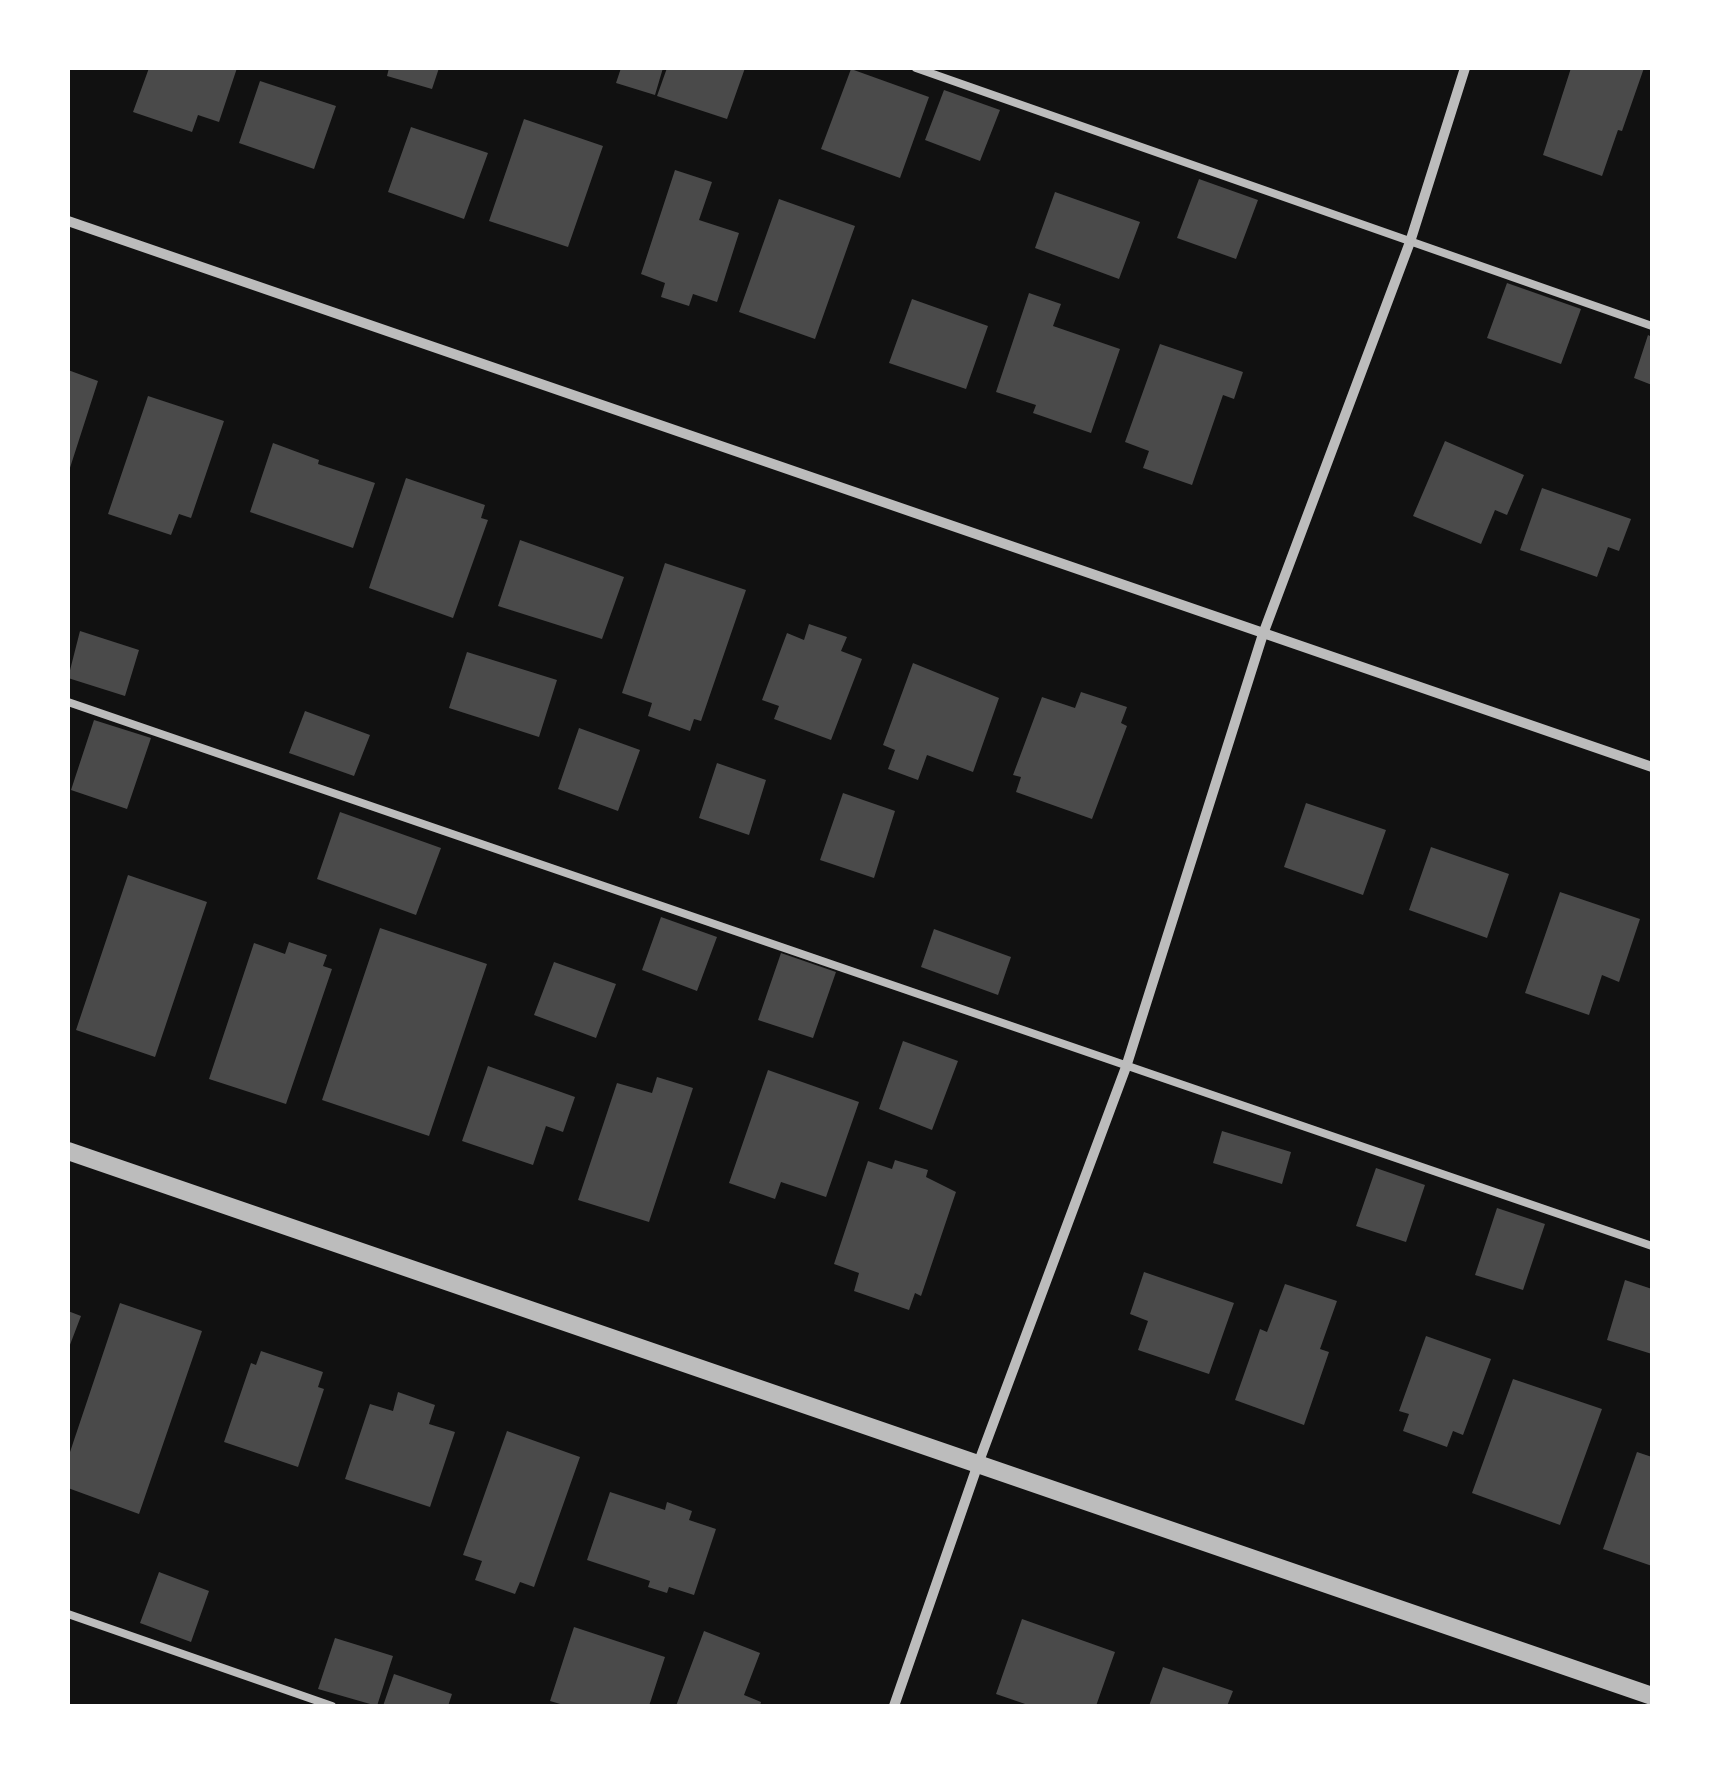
<!DOCTYPE html>
<html>
<head>
<meta charset="utf-8">
<style>
	body { margin:0 }
	#map { position:relative; width:1720px; height:1774px; overflow:hidden; background:#111; font-family:Rubik,sans-serif }
	canvas { display:block }
	.frame { position:absolute; inset:0; border:70px solid #fff; pointer-events:none }
</style>
</head>
<body>
<div id="map">
<canvas width="1720" height="1774"></canvas>
<div class="frame"></div>
</div>
<script>
const ctx = document.querySelector('canvas').getContext('2d');
ctx.lineJoin = 'round';
function fill(path, color) { ctx.fillStyle = color; ctx.fill(path, 'evenodd'); }
const toPath = rows => new Path2D(rows.map(r => 'M' + r).join(''));
function strokePath(path, color, width, dash) { ctx.strokeStyle = color; ctx.lineWidth = width; ctx.lineCap = dash ? 'butt' : 'round'; ctx.setLineDash(dash || []); ctx.stroke(path); }
fill(toPath([
	[149,68,237,68,219,122,198,115,192,132,133,112],
	[389,68,439,68,432,89,387,76],
	[621,68,663,68,655,95,616,83],
	[667,68,745,68,727,119,657,96],
	[1571,68,1644,68,1622,131,1618,130,1602,176,1543,155],
	[851,69,929,97,900,178,821,149],
	[260,81,336,106,314,169,239,143],
	[944,90,1000,110,980,161,925,140],
	[524,119,603,146,568,247,489,221],
	[411,127,488,153,464,219,388,192],
	[675,170,712,182,699,220,739,233,717,302,693,294,689,306,661,297,665,283,641,274],
	[1199,179,1258,200,1236,259,1177,238],
	[1055,192,1140,222,1119,279,1035,248],
	[779,199,855,226,815,339,739,312],
	[1507,283,1581,309,1561,364,1487,338],
	[1029,293,1061,304,1053,326,1120,349,1091,433,1033,413,1036,405,996,392],
	[912,299,988,326,966,389,889,363],
	[1648,335,1652,337,1652,385,1634,378],
	[1160,344,1243,372,1234,399,1223,395,1192,485,1143,468,1149,451,1125,442],
	[68,370,98,381,68,474],
	[148,396,224,421,191,518,179,514,171,535,108,514],
	[1445,441,1524,475,1507,515,1495,510,1481,544,1413,516],
	[273,443,319,460,318,464,375,483,353,548,250,512],
	[406,478,485,505,481,518,488,520,453,618,369,588],
	[1542,488,1631,519,1619,551,1608,547,1597,577,1520,550],
	[520,540,624,577,602,639,498,606],
	[665,563,746,590,701,721,694,719,690,731,648,716,652,703,622,693],
	[809,624,847,637,841,651,862,659,831,740,774,719,779,706,762,700,787,633,804,640],
	[80,631,139,650,125,696,68,678],
	[467,652,557,680,539,737,449,708],
	[913,663,999,698,973,772,927,755,918,780,888,769,895,750,883,745],
	[1081,692,1127,707,1121,723,1127,726,1092,819,1016,792,1021,777,1013,775,1042,697,1075,708],
	[305,711,370,735,354,776,289,753],
	[94,720,151,738,127,809,71,790],
	[579,728,640,750,618,811,558,789],
	[717,763,766,780,749,835,699,818],
	[843,793,895,811,874,878,820,860],
	[1306,803,1386,830,1363,895,1284,867],
	[340,812,441,848,416,915,317,879],
	[1431,847,1509,874,1487,938,1409,910],
	[128,875,207,902,155,1057,76,1030],
	[1560,892,1640,919,1619,982,1602,975,1589,1015,1525,993],
	[661,917,717,937,697,991,642,970],
	[380,928,487,964,429,1136,322,1100],
	[934,929,1011,957,998,995,921,967],
	[289,942,327,955,323,966,332,969,286,1104,209,1079,254,943,285,954],
	[781,953,836,972,813,1038,758,1020],
	[554,962,616,984,596,1038,534,1015],
	[903,1041,958,1061,932,1130,879,1109],
	[488,1066,575,1097,563,1132,546,1126,533,1165,462,1141],
	[768,1070,859,1102,826,1197,781,1182,775,1199,729,1183],
	[657,1077,693,1088,649,1222,578,1200,617,1083,652,1093],
	[1222,1131,1291,1152,1282,1184,1213,1163],
	[895,1160,928,1170,926,1177,956,1192,921,1296,915,1293,909,1310,854,1291,859,1273,834,1264,868,1161,892,1169],
	[1376,1168,1425,1185,1406,1242,1356,1226],
	[1497,1208,1545,1224,1523,1290,1475,1275],
	[1144,1272,1234,1303,1209,1374,1138,1350,1148,1321,1130,1314],
	[1625,1280,1652,1289,1652,1354,1607,1340],
	[1285,1284,1337,1301,1320,1349,1329,1352,1304,1425,1235,1400,1260,1329,1267,1332],
	[120,1303,202,1331,139,1514,68,1488,68,1458],
	[68,1311,81,1316,68,1350],
	[1426,1336,1491,1359,1463,1435,1453,1431,1447,1447,1403,1431,1409,1414,1399,1411],
	[261,1351,323,1372,318,1387,324,1389,298,1467,224,1442,251,1363,256,1365],
	[1513,1379,1602,1409,1560,1525,1472,1493],
	[398,1392,435,1405,429,1424,455,1432,430,1507,345,1479,370,1404,393,1411],
	[507,1431,580,1457,534,1587,520,1582,515,1594,475,1580,482,1561,463,1555],
	[1637,1452,1652,1457,1652,1566,1603,1549],
	[610,1492,665,1510,667,1502,692,1511,689,1520,716,1529,694,1595,669,1587,667,1593,648,1587,650,1581,587,1560],
	[159,1572,209,1591,191,1642,140,1623],
	[1022,1619,1115,1652,1096,1706,1031,1706,996,1694],
	[574,1627,665,1657,649,1706,567,1706,550,1701],
	[704,1631,760,1653,744,1695,761,1702,760,1706,676,1706],
	[335,1638,393,1656,377,1706,318,1689],
	[1163,1667,1233,1691,1227,1706,1149,1706],
	[394,1674,452,1694,448,1706,383,1706]
]), '#4a4a4a');
strokePath(toPath([
	[916,68,1652,326],
	[68,702,1652,1246],
	[68,1614,332,1706]
]), '#bcbcbc', 8);
strokePath(toPath([
	[68,221,1652,767],
	[894,1706,978,1464,1126,1067,1263,634,1410,242,1465,68]
]), '#bcbcbc', 10);
strokePath(toPath([
	[68,1151,1652,1696]
]), '#bcbcbc', 18);
</script>
</body>
</html>
